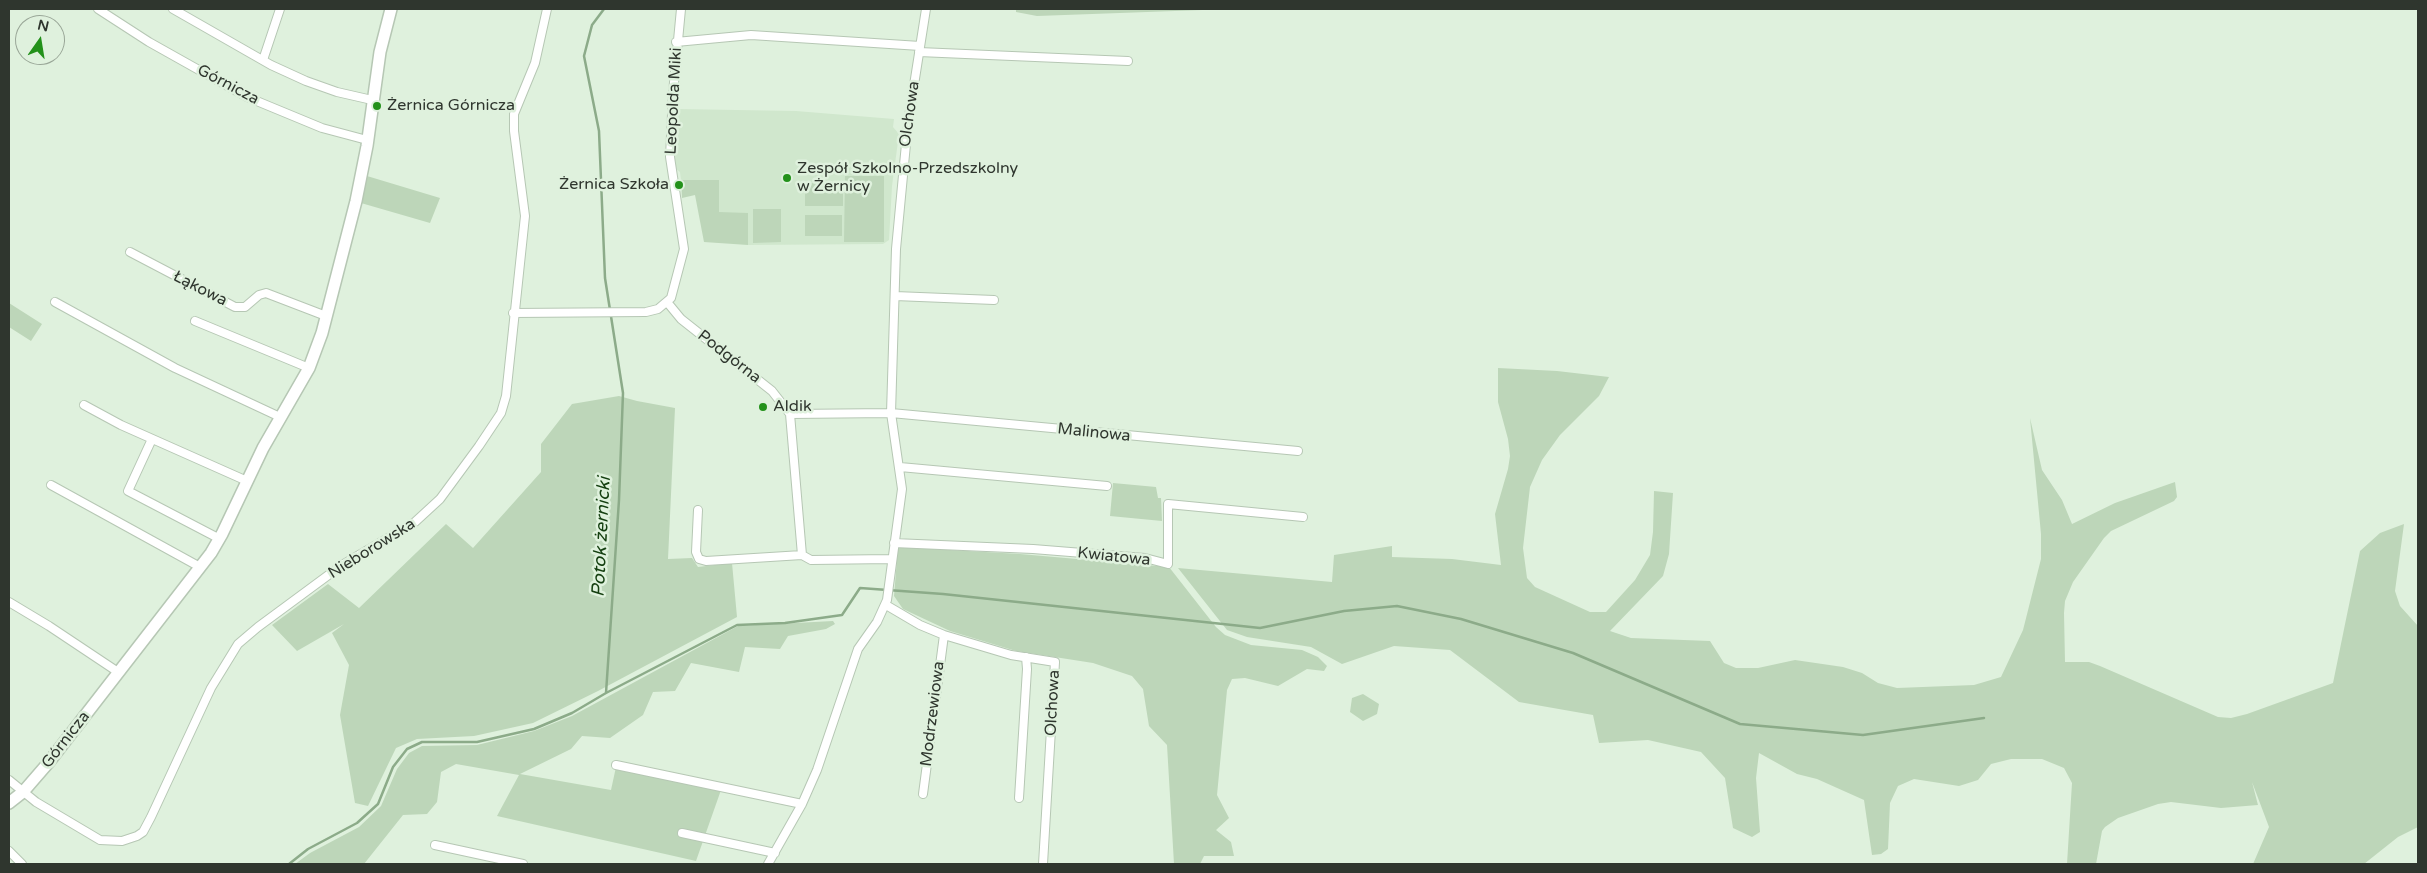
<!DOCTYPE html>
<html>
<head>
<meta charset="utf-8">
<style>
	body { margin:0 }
	#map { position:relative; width:2427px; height:873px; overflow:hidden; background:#dff1dd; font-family:"Varela Round",sans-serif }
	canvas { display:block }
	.frame { position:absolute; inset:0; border:10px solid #2f362e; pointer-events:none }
	.north { position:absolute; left:15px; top:15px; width:50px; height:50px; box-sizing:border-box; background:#dff1dd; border:1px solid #99a697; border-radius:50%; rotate:13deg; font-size:14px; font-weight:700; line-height:20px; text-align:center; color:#2f362e }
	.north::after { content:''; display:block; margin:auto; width:18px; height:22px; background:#23911a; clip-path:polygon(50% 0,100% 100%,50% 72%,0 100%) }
</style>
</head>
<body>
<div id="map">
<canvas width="2427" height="873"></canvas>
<div class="frame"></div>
<div class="north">N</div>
</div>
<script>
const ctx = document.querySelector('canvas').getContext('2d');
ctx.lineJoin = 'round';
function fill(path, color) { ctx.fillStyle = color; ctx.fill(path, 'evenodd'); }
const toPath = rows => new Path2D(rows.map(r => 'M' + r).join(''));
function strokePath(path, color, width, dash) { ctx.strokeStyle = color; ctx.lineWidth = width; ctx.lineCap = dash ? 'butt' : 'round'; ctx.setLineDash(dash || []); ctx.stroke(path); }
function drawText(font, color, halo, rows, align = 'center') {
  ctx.font = font + ' "Varela Round",sans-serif'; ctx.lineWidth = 5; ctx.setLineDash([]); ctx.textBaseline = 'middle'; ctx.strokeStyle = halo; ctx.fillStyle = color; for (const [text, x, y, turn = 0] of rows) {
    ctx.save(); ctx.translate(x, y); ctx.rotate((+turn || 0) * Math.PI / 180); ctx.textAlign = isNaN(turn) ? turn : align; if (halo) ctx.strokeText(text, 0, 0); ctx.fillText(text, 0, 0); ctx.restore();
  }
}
fill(toPath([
	[677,109,796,111,894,119,893,127,899,134,892,186,889,240,883,244,748,245,748,213,719,213,719,180,681,180,680,172,676,169,674,151,678,147,676,139]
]), '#d0e7cd');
fill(toPath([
	[1016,9,1230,9,1037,16,1016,12],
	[367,176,440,198,430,223,361,203],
	[845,176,884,176,884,242,844,242],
	[719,180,719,212,748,213,748,245,704,242,695,195,682,198,681,180],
	[805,183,843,184,843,206,805,206],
	[753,209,781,209,781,242,753,243],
	[805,215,842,215,842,236,805,236],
	[9,303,42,324,31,341,9,327],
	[1498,368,1557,371,1609,377,1599,396,1560,435,1542,460,1530,487,1523,548,1527,578,1535,587,1590,612,1606,612,1635,580,1650,555,1653,532,1654,491,1673,493,1669,554,1663,576,1610,631,1631,638,1710,641,1724,663,1736,668,1758,668,1795,660,1843,667,1862,673,1878,683,1897,688,1974,685,2001,677,2023,630,2041,559,2041,534,2030,418,2042,470,2062,500,2072,524,2115,503,2175,482,2177,497,2174,501,2111,531,2104,538,2073,582,2065,601,2064,613,2065,662,2089,662,2100,666,2218,717,2231,718,2247,714,2333,683,2360,551,2380,533,2404,524,2395,591,2400,606,2418,626,2418,827,2398,837,2364,864,2253,864,2269,827,2252,782,2258,805,2221,808,2171,802,2158,804,2118,818,2105,827,2102,831,2096,864,2067,864,2072,783,2064,768,2042,759,2011,759,1991,764,1978,780,1959,786,1914,779,1898,786,1890,803,1888,849,1881,854,1872,855,1864,800,1817,779,1797,774,1759,753,1756,778,1760,832,1752,837,1733,828,1725,778,1701,752,1648,740,1599,743,1593,715,1519,702,1450,650,1394,646,1342,664,1311,647,1247,637,1227,630,1178,568,1332,582,1334,555,1392,546,1392,557,1452,559,1501,565,1495,514,1508,469,1510,456,1508,439,1498,402],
	[619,396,637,401,675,408,668,559,692,558,698,567,732,563,737,617,598,691,533,723,474,736,417,739,396,748,368,806,355,803,340,715,349,665,332,633,344,624,297,651,272,625,328,584,359,608,446,524,473,548,541,472,541,444,572,404],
	[1113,483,1156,487,1158,498,1161,498,1162,521,1110,516],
	[898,547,1020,554,1169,567,1216,627,1225,635,1251,645,1302,650,1318,657,1327,666,1324,671,1307,669,1278,686,1245,678,1232,679,1227,690,1217,795,1229,818,1216,830,1231,842,1234,856,1204,856,1200,864,1174,864,1167,745,1149,726,1143,689,1132,676,1093,663,1016,651,950,631,903,609,894,596],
	[833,621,835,624,826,629,788,636,780,649,745,647,739,672,691,663,675,691,653,692,643,715,610,738,582,736,571,749,520,774,611,790,616,767,721,790,696,861,497,816,519,775,456,764,441,772,437,802,427,814,403,815,364,864,295,864,310,853,359,827,381,806,397,769,409,753,422,746,477,745,534,731,572,716,738,626],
	[1363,694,1379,704,1377,714,1363,721,1350,712,1352,698]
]), '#bdd6b9');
strokePath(toPath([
	[606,693,737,625,785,623,842,615,860,588,943,594,1260,628,1344,611,1397,606,1461,619,1573,653,1740,724,1863,735,1984,718],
	[289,864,308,849,357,823,378,804,393,767,407,749,422,742,477,742,534,729,572,713,606,693,619,500,623,393,605,278,599,131,584,56,592,25,604,9]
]), '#8cab89', 2.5);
const street = toPath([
	[98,9,149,42,247,97,322,128,367,140],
	[173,9,271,65,306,81,337,92,372,100],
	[676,42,751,35,920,46],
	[919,52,1128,61],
	[263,60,280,9],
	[130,252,235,307,245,307,259,295,266,293,326,316],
	[895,296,994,300],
	[55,302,175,368,280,417],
	[667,302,681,319,772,391,790,414,891,413,1298,451],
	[513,313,646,312,658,309,671,298,684,249,670,157,673,93,681,9],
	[195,321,309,368],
	[84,405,121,425,247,481],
	[790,414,802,555,811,560,891,559],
	[152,439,128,491,220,539],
	[900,467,1107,486],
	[51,485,200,567],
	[698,510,696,552,699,559,706,561,802,555],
	[894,543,1033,549,1145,558,1168,564,1168,504,1303,517],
	[9,602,49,626,118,672],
	[886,605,920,625,944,635,1011,655,1055,662,1043,864],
	[616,765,802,804],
	[9,780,36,802,100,840,122,841,137,836,143,832,151,817,211,688,238,644,258,627,342,565,415,522,440,499,479,446,501,413,506,396,525,216,514,131,514,114,535,63,547,9],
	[923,794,944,635],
	[1019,798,1027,669,1026,657],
	[682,833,775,853],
	[435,845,523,864],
	[9,851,22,864],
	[768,864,802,804,817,770,858,649,877,622,887,600,902,489,891,413,896,249,908,123,926,9]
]);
const secondary = toPath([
	[9,803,23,792,49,762,211,553,222,534,263,448,309,368,322,333,356,201,367,146,380,52,391,9]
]);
strokePath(street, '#b6c7b4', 10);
strokePath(secondary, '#b6c7b4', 14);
strokePath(street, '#fff', 8);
strokePath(secondary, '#fff', 11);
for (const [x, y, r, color] of [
	[377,106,5,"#23911a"],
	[787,178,5,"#23911a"],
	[679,185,5,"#23911a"],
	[763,407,5,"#23911a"]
]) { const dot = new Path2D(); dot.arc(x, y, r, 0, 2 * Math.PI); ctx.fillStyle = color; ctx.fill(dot); strokePath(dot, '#dff1dd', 2); }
drawText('16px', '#2f362e', '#dff1dd', [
	["Górnicza",228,85,28],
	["Leopolda Miki",674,101,-87],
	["Olchowa",910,114,-82],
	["Łąkowa",200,289,27],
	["Podgórna",729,357,38],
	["Malinowa",1094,433,6],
	["Nieborowska",372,549,-32],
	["Kwiatowa",1114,557,6],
	["Olchowa",1053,703,-87],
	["Modrzewiowa",933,714,-83],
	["Górnicza",66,740,-52]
]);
drawText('16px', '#2f362e', '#dff1dd', [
	["Żernica Górnicza",387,106],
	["Zespół Szkolno-Przedszkolny",797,169],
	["w Żernicy",797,187],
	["Żernica Szkoła",669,185,"right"],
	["Aldik",773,407]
], 'left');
drawText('italic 18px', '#154011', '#dff1dd', [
	["Potok żernicki",602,537,-87]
]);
</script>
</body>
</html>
